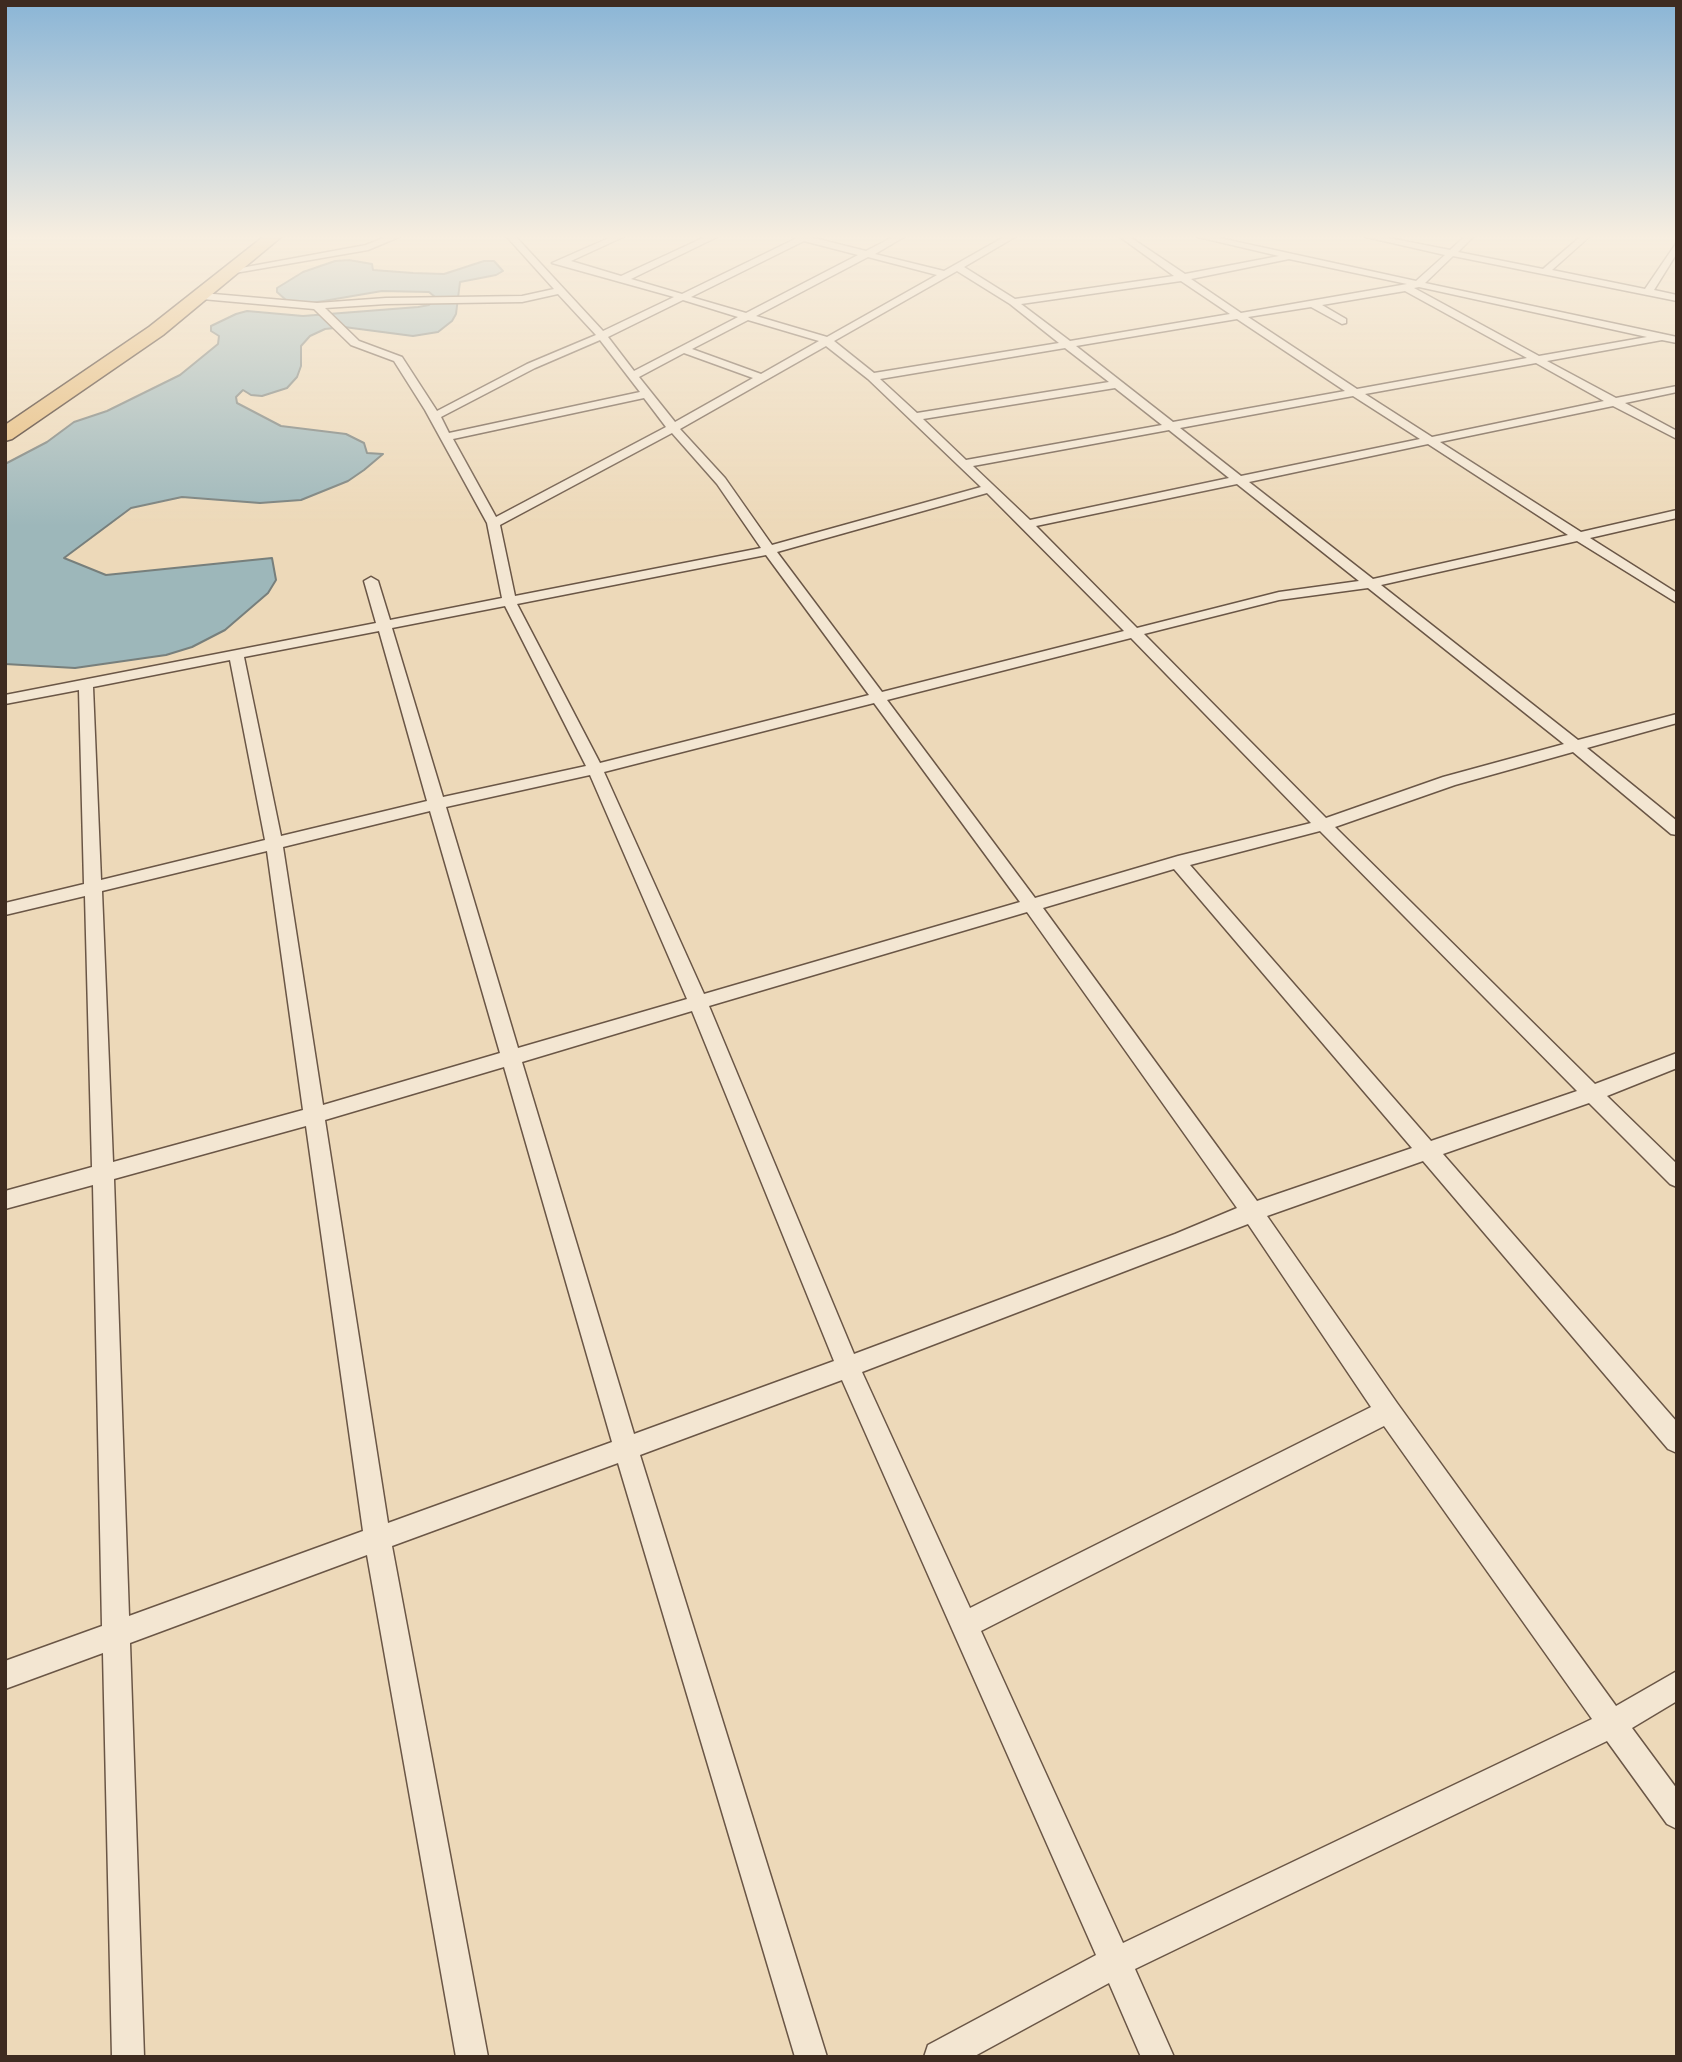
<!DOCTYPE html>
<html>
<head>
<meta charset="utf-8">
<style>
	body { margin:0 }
	#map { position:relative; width:1682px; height:2062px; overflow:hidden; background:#edd9b9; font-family:Cardo,serif }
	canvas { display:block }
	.frame { position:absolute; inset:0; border:7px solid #3e2b20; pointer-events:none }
</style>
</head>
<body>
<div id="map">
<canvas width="1682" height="2062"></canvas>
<div class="frame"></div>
</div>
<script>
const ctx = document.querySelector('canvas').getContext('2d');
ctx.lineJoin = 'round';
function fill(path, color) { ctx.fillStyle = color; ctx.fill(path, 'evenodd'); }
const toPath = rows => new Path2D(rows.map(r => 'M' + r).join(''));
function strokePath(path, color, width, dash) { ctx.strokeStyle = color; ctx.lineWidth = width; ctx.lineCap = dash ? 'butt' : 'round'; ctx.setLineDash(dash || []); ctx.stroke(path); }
const water = toPath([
	[349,260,372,264,373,270,413,273,444,274,484,261,494,261,503,271,496,275,460,282,456,314,452,321,438,332,413,336,344,327,325,329,310,336,301,346,301,366,297,377,287,388,262,396,251,395,243,390,236,397,237,403,281,426,346,434,364,443,367,453,383,454,364,470,348,481,301,500,260,503,182,497,131,508,64,558,106,575,272,558,276,580,268,593,225,630,192,647,166,655,75,668,5,664,5,464,47,442,74,422,107,411,180,375,218,344,219,336,211,331,211,326,236,314,247,311,303,316,418,307,429,305,435,297,429,292,382,291,306,304,286,300,277,292,277,288,303,272,335,261,349,260]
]);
fill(water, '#9db7ba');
strokePath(water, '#777f7c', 2);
const street = toPath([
	[386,237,399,237,368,250,235,273,230,270,366,245,386,237],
	[507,237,516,237,603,331,674,297,552,263,611,237,623,237,571,261,621,276,705,237,717,237,631,279,682,294,795,239,793,237,810,237,866,251,893,237,904,237,875,254,944,271,1004,237,1015,237,964,267,1015,299,1174,276,1120,237,1130,237,1185,274,1279,256,1198,237,1215,237,1416,281,1445,255,1366,237,1384,237,1450,250,1464,237,1473,237,1458,252,1543,269,1580,237,1589,237,1552,270,1645,289,1677,242,1677,253,1654,290,1677,295,1677,301,1453,256,1425,283,1677,337,1677,343,1662,340,1547,361,1616,398,1677,386,1677,392,1625,403,1677,431,1677,439,1613,406,1440,442,1581,532,1677,510,1677,518,1590,538,1677,593,1677,603,1577,541,1381,585,1578,740,1677,714,1677,723,1587,748,1677,821,1677,835,1671,834,1573,752,1455,785,1335,827,1595,1084,1677,1053,1677,1068,1607,1096,1677,1164,1677,1187,1670,1184,1589,1103,1443,1154,1677,1422,1677,1453,1668,1449,1423,1161,1267,1216,1397,1403,1616,1706,1677,1671,1677,1701,1632,1728,1677,1789,1677,1829,1667,1824,1607,1741,1135,1969,1174,2057,1141,2057,1109,1983,973,2057,924,2057,928,2045,1096,1955,842,1380,640,1455,827,2057,795,2057,618,1463,392,1546,488,2057,456,2057,367,1555,130,1643,144,2057,112,2057,103,1653,5,1689,5,1661,102,1626,93,1185,5,1209,5,1191,92,1167,85,896,5,915,5,903,84,884,79,690,5,704,5,695,376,623,364,581,371,577,378,581,390,620,502,598,487,523,425,410,394,361,351,345,314,309,202,299,197,296,202,293,317,303,386,298,522,296,554,289,507,237],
	[804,241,858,255,746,313,691,297,804,241],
	[868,257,937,275,827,337,756,316,868,257],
	[1289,259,1407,284,1241,313,1191,279,1289,259],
	[957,271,1010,304,1059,343,874,373,834,341,957,271],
	[1181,281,1230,314,1070,341,1021,304,1181,281],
	[1419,287,1647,337,1539,356,1414,288,1419,287],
	[1405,291,1527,358,1357,389,1248,317,1311,307,1342,324,1346,323,1346,319,1322,305,1405,291],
	[558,294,596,335,527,364,437,411,402,357,359,341,325,308,386,304,522,302,558,294],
	[683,300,738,317,634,371,608,337,683,300],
	[1237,319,1345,391,1173,422,1076,346,1237,319],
	[748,320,819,341,761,374,692,349,748,320],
	[600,340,640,392,449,433,441,417,535,368,600,340],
	[826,346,868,379,981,487,772,545,725,478,680,429,826,346],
	[1065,348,1109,382,917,413,880,379,1065,348],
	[684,353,753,378,675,422,639,377,684,353],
	[1536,363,1604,401,1432,437,1365,394,1536,363],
	[1115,388,1162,425,966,460,923,419,1115,388],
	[1353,396,1420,439,1241,476,1180,428,1353,396],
	[644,398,666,427,496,517,453,439,644,398],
	[1169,430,1229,478,1030,520,973,466,1169,430],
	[672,433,717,484,761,548,515,596,500,525,672,433],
	[1428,444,1568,535,1373,579,1249,482,1428,444],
	[1237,484,1359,581,1279,592,1137,628,1036,526,1237,484],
	[987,493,1124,631,882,692,777,552,987,493],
	[766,555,869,695,600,763,517,604,766,555],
	[1368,588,1564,744,1443,777,1326,818,1144,634,1279,600,1368,588],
	[505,606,586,766,443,797,392,628,505,606],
	[379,631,427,801,281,836,244,657,379,631],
	[1131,638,1311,823,1178,856,1035,898,887,700,1131,638],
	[230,660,265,840,101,880,93,687,230,660],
	[874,703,1020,902,704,994,604,772,874,703],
	[590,775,687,999,518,1048,446,807,590,775],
	[430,811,500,1053,323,1105,283,847,430,811],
	[1320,831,1577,1091,1431,1141,1190,865,1320,831],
	[267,851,303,1110,113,1162,102,891,267,851],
	[1174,869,1412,1148,1257,1201,1043,908,1174,869],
	[1027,912,1237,1208,1175,1234,854,1354,709,1006,1027,912],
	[692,1011,834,1361,634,1434,522,1062,692,1011],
	[504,1067,612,1442,388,1523,325,1120,504,1067],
	[306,1126,363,1531,129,1616,114,1179,306,1126],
	[1248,1224,1371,1407,970,1608,862,1372,1248,1224],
	[1384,1426,1592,1719,1123,1943,981,1631,1384,1426]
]);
const highway = toPath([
	[263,237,281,237,163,335,12,439,5,441,5,425,149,327,263,237]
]);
strokePath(street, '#6a5646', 3);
strokePath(highway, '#3e2b20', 3);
fill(street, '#f3e6d2');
fill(highway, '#e6bc7c');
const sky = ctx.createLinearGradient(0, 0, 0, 526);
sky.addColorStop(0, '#8ab5d6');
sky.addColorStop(0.45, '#f7eee0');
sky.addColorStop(1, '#f7eee000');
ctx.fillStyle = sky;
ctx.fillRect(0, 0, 1682, 526);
</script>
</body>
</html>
